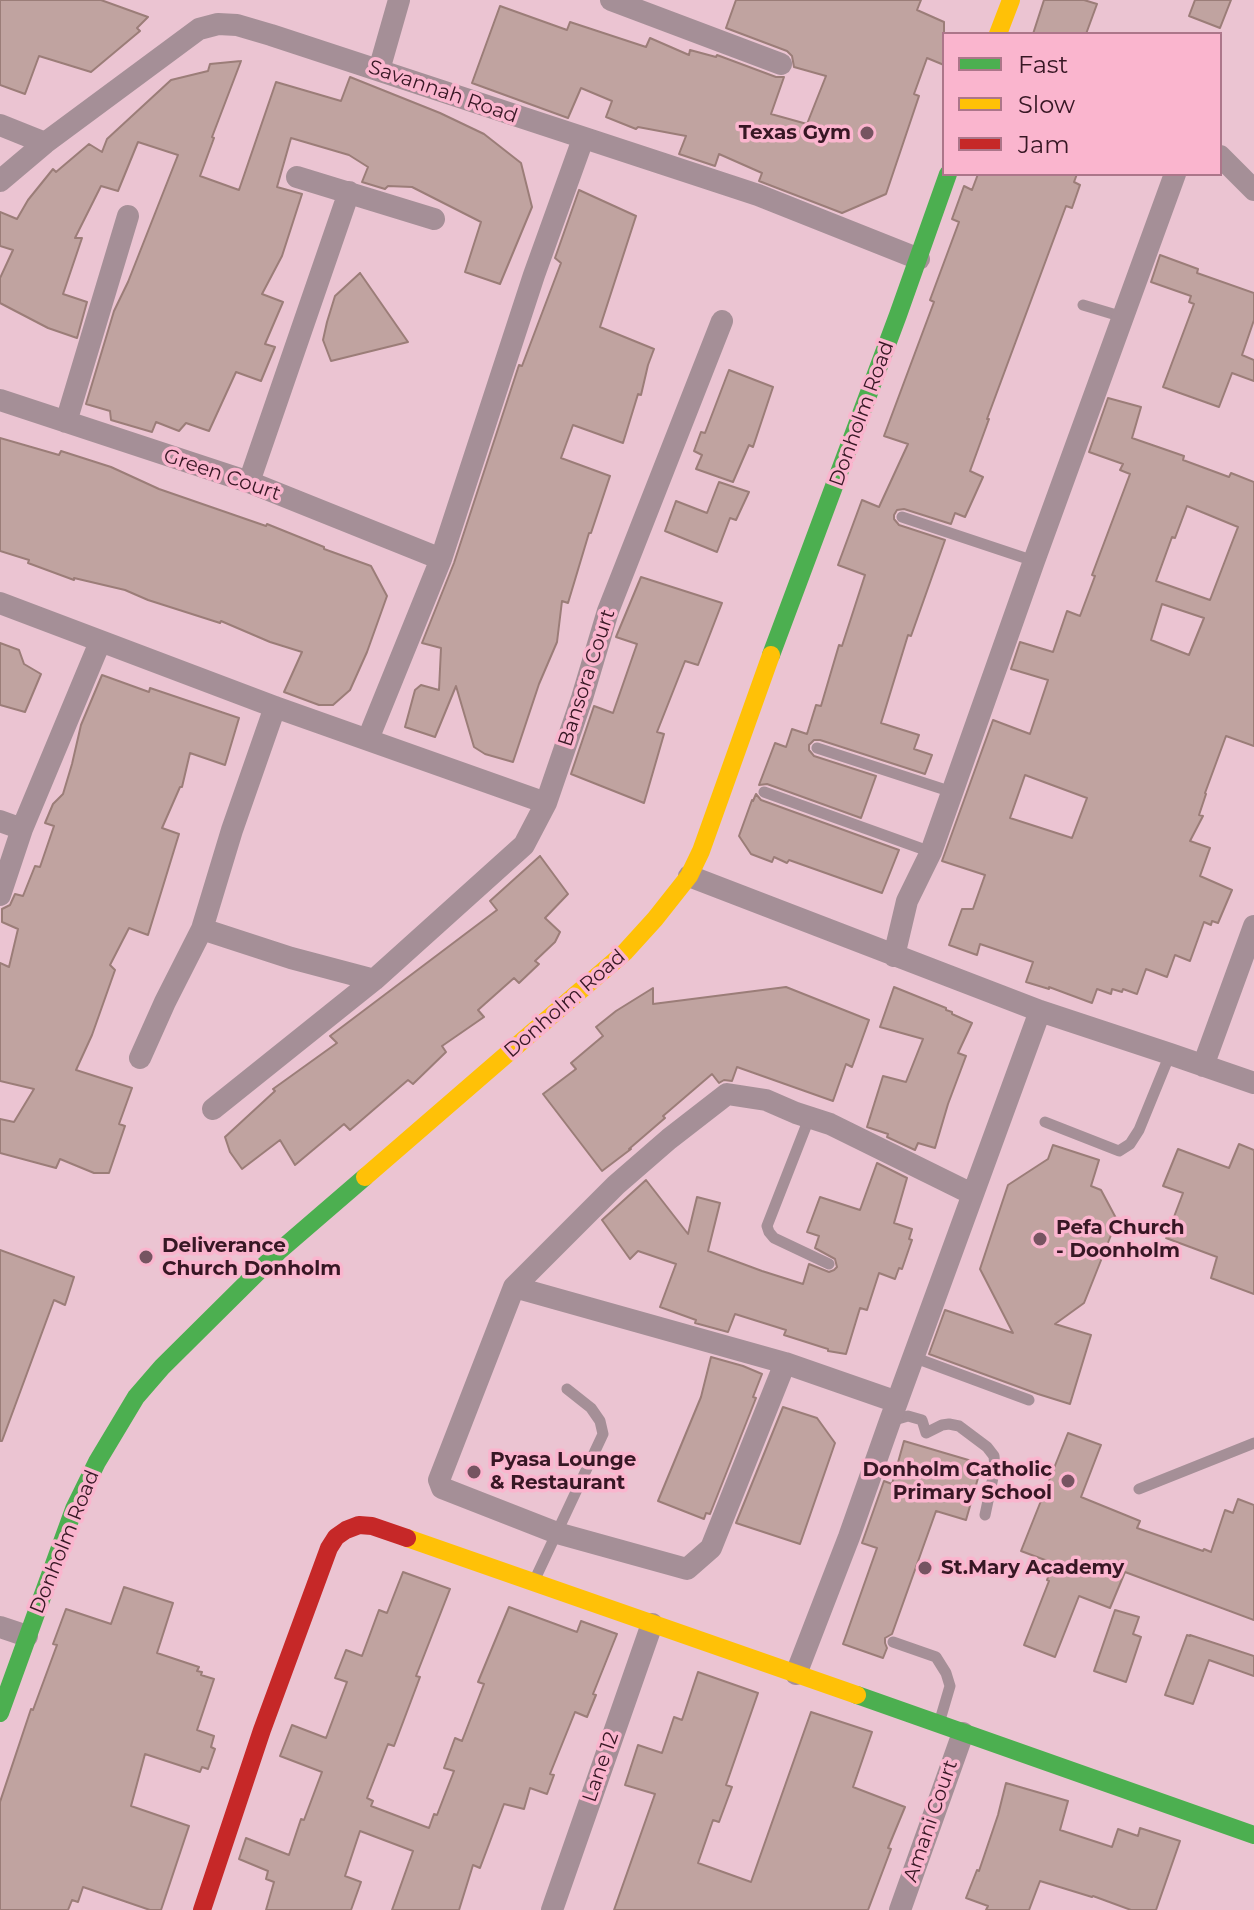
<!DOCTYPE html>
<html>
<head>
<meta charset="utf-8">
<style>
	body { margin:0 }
	#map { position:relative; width:1254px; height:1910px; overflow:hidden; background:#ebc4d2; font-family:Montserrat,sans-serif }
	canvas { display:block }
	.legend { position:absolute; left:942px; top:32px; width:280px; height:144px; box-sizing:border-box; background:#fab5ce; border:2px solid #ac768a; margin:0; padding:10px 14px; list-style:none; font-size:24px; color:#371724 }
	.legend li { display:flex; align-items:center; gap:16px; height:40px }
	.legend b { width:40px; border:2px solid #ac768a }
</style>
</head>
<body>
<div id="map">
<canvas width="1254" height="1910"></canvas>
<ul class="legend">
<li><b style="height:10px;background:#4caf50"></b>Fast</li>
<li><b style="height:10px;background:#ffc107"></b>Slow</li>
<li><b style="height:10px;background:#c62828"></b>Jam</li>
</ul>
</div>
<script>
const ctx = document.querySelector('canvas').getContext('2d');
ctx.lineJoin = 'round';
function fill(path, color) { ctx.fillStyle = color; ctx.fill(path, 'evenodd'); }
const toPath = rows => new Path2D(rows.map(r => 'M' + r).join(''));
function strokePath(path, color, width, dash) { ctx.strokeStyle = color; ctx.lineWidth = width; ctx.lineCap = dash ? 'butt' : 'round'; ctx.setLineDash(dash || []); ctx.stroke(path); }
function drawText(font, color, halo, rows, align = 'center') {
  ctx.font = font + ' Montserrat,sans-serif'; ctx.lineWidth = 7; ctx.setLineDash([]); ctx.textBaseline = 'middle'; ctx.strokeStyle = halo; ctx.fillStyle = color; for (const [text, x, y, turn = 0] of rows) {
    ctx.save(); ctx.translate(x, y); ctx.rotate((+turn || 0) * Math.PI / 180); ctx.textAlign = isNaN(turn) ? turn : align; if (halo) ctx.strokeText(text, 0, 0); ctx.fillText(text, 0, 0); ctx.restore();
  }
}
const building = toPath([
	[0,0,101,0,148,17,137,28,140,31,91,72,39,56,25,94,0,85,0,0],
	[736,0,921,0,917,10,944,22,944,65,927,58,914,94,919,96,886,194,842,213,759,181,762,173,719,154,715,166,679,154,686,136,638,127,636,129,606,117,612,101,581,88,568,118,472,83,500,6,567,30,570,22,646,47,650,38,689,55,690,50,716,57,717,55,776,77,784,77,771,114,807,124,826,76,794,67,792,56,787,51,726,28,736,0],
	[1044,0,1084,0,1097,4,1086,34,1033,34,1044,0],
	[1195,0,1231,0,1220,28,1189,16,1195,0],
	[241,61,212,137,214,138,200,176,239,190,276,82,341,101,350,77,440,113,484,134,521,163,532,207,500,284,465,272,481,222,412,187,388,186,385,189,362,182,368,167,349,155,291,138,277,187,302,194,282,256,262,294,283,302,265,344,275,347,261,381,236,372,209,431,186,423,179,431,156,422,152,432,111,420,110,411,86,404,114,311,128,282,178,155,138,142,118,191,101,186,75,238,82,238,63,294,87,302,77,338,48,328,0,303,0,278,13,250,0,246,0,212,17,219,28,200,53,169,56,172,89,144,102,152,107,139,171,80,208,71,210,64,241,61],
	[978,174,1077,174,1074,182,1080,185,1072,208,1066,206,987,419,989,419,970,471,983,477,965,517,955,513,951,524,904,509,897,510,894,515,894,519,899,525,945,540,911,636,908,635,881,723,919,735,914,749,932,755,925,774,820,740,814,740,809,745,809,750,814,756,876,776,861,818,767,784,759,785,775,743,786,747,792,729,807,734,816,705,821,706,839,645,842,646,865,575,838,565,862,500,879,507,908,444,884,436,934,302,930,300,959,222,952,219,964,186,972,190,978,174],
	[579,190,636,216,600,327,654,349,648,365,641,395,638,394,623,443,573,425,561,458,610,476,591,533,589,533,568,603,562,601,557,642,539,684,513,762,485,754,474,747,456,686,435,737,405,727,415,690,421,685,439,690,441,648,422,643,454,563,519,365,522,366,561,263,555,258,579,190],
	[1160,255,1198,269,1197,273,1254,293,1254,320,1242,355,1254,360,1254,381,1232,373,1219,407,1163,387,1194,304,1189,302,1191,296,1151,282,1160,255],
	[360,273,408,342,331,361,323,340,327,322,335,296,360,273],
	[729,370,773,387,753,447,749,445,733,482,696,469,702,455,694,451,701,432,705,433,729,370],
	[1108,398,1141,407,1132,438,1184,456,1183,460,1229,477,1231,473,1254,482,1254,746,1226,736,1205,793,1206,794,1199,815,1203,816,1190,841,1210,848,1200,876,1232,890,1218,923,1212,921,1211,925,1204,922,1190,961,1175,955,1167,977,1146,969,1137,994,1123,989,1122,992,1112,989,1111,994,1097,989,1092,1003,1049,987,1049,989,1026,982,1033,962,980,944,977,955,949,945,962,909,973,909,985,875,942,861,993,720,1030,734,1048,680,1011,669,1020,642,1053,652,1067,611,1080,616,1095,576,1092,575,1130,474,1120,470,1123,464,1089,452,1108,398],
	[1187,506,1238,527,1210,600,1156,581,1172,537,1175,538,1187,506],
	[1162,604,1204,618,1189,655,1151,640,1162,604],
	[1025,775,1087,798,1072,838,1010,818,1025,775],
	[0,438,59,455,61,451,111,467,159,489,266,526,267,524,324,547,324,549,371,566,387,596,367,652,350,690,333,705,319,705,284,692,302,652,270,642,221,621,220,623,148,600,125,590,74,578,74,580,28,563,29,560,0,551,0,438],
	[719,482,749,492,736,520,730,518,717,552,665,531,676,501,707,513,719,482],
	[641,577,722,603,698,665,685,661,657,732,664,734,644,803,571,774,594,706,613,713,637,644,616,637,641,577],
	[0,643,19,650,24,664,41,674,25,712,0,705,0,643],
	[102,675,149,692,150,688,239,718,225,765,190,753,182,787,180,787,162,828,179,834,148,935,129,928,110,965,115,970,92,1035,76,1070,132,1088,119,1124,125,1126,109,1173,94,1173,60,1159,56,1168,0,1153,0,1119,14,1122,34,1089,0,1081,0,963,9,967,18,929,2,922,2,909,10,905,15,894,23,896,35,866,40,867,54,826,45,823,53,804,63,794,72,764,81,725,102,675],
	[756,794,761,800,899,850,882,893,789,860,787,863,774,857,772,862,751,854,739,836,752,800,753,801,756,794],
	[540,856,568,894,545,918,560,932,555,942,535,961,539,964,519,983,514,978,478,1010,484,1017,442,1046,446,1052,413,1084,408,1080,350,1130,344,1124,295,1165,280,1140,242,1169,230,1152,225,1137,275,1091,273,1089,337,1043,330,1036,497,910,490,901,540,856],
	[786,987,869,1020,852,1067,846,1064,833,1101,737,1067,732,1081,724,1080,719,1083,712,1074,663,1116,665,1118,629,1149,631,1149,602,1171,543,1094,576,1069,571,1063,603,1036,596,1027,616,1011,653,988,653,1004,786,987],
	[894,987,946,1008,946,1010,952,1012,952,1014,972,1023,958,1053,966,1056,948,1104,935,1148,918,1143,915,1150,887,1137,888,1134,867,1127,883,1076,906,1082,923,1039,880,1027,894,987],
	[1239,1144,1254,1150,1254,1294,1211,1278,1217,1257,1166,1238,1183,1193,1163,1186,1178,1149,1229,1168,1239,1144],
	[1053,1145,1099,1160,1091,1186,1101,1190,1117,1220,1084,1303,1055,1324,1091,1335,1070,1404,1038,1394,929,1354,945,1310,1013,1333,980,1269,1008,1185,1048,1159,1053,1145],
	[877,1163,907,1178,894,1223,912,1229,909,1239,912,1240,902,1269,899,1268,895,1279,879,1273,867,1310,860,1308,846,1354,828,1351,828,1349,784,1335,786,1330,735,1314,728,1332,695,1323,696,1320,660,1307,676,1264,638,1251,630,1259,602,1220,646,1180,688,1234,697,1197,720,1203,708,1251,762,1271,803,1284,809,1264,829,1272,834,1270,837,1267,835,1259,815,1248,819,1236,807,1232,820,1197,860,1210,877,1163],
	[0,1250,74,1277,65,1305,54,1300,2,1441,0,1441,0,1250],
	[711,1357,743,1366,762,1374,753,1397,756,1398,710,1514,706,1513,704,1519,658,1501,701,1397,711,1357],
	[783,1407,817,1418,835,1443,800,1544,736,1523,783,1407],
	[1068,1433,1101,1445,1081,1497,1140,1521,1137,1528,1203,1551,1204,1549,1211,1552,1225,1510,1233,1513,1238,1499,1254,1505,1254,1620,1125,1572,1110,1608,1079,1596,1055,1657,1024,1645,1049,1581,1047,1580,1053,1563,1021,1551,1068,1433],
	[904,1441,982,1464,966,1520,936,1511,892,1634,885,1638,885,1643,887,1648,883,1658,843,1644,877,1548,862,1543,884,1481,892,1484,904,1441],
	[403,1572,450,1589,416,1676,420,1677,394,1746,388,1744,367,1798,373,1801,371,1806,429,1828,434,1814,437,1815,454,1771,444,1768,455,1738,462,1741,484,1684,478,1682,509,1607,577,1632,581,1621,617,1634,593,1694,596,1695,587,1717,575,1712,550,1774,554,1775,547,1794,530,1788,524,1809,504,1804,480,1868,473,1865,459,1910,392,1910,413,1851,360,1831,345,1876,361,1882,351,1910,266,1910,274,1882,266,1879,268,1871,239,1859,246,1838,289,1855,301,1819,304,1820,322,1772,280,1756,292,1725,326,1738,347,1682,335,1678,346,1650,362,1656,379,1610,387,1613,403,1572],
	[124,1587,173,1603,157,1653,199,1667,197,1671,202,1672,201,1675,214,1679,197,1730,214,1736,211,1747,215,1749,208,1769,202,1767,200,1772,145,1754,131,1806,189,1826,161,1910,150,1910,83,1887,78,1902,72,1900,68,1910,0,1910,0,1802,31,1709,33,1710,57,1645,53,1644,66,1609,111,1624,124,1587],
	[1115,1610,1139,1617,1133,1634,1141,1637,1126,1682,1094,1671,1115,1610],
	[1187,1635,1190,1636,1190,1635,1254,1656,1254,1676,1209,1660,1193,1704,1165,1695,1187,1635],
	[698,1672,758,1693,726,1785,732,1787,719,1822,713,1820,698,1863,751,1882,811,1712,872,1732,853,1787,905,1807,888,1848,891,1849,868,1910,614,1910,655,1794,625,1785,638,1745,662,1753,674,1717,682,1720,698,1672],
	[1006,1783,1068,1801,1060,1830,1112,1847,1118,1829,1138,1836,1140,1828,1180,1841,1156,1910,1131,1910,1093,1896,1092,1897,1040,1881,1029,1910,986,1910,988,1906,966,1898,977,1870,979,1871,998,1815,1006,1783]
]);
fill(building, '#c0a3a0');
strokePath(building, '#9b7d78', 2);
strokePath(toPath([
	[1083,305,1123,317],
	[902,517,1034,561],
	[817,748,952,792],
	[764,792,931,852],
	[810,1116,767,1226,769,1232,774,1238,829,1264],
	[1045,1122,1119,1151,1130,1144,1139,1130,1170,1054],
	[913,1357,1029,1400],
	[891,1421,908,1416,922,1420,926,1433,942,1425,949,1424,959,1426,987,1447,994,1456,995,1468,985,1515],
	[1139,1489,1254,1443],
	[536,1577,603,1434,600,1421,591,1408,567,1389],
	[893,1642,936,1657,946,1673,950,1686,940,1720]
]), '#a58f97', 11);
strokePath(toPath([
	[611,0,781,64],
	[379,70,399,0],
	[0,125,45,143],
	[1220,156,1254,190],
	[297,177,434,219],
	[0,181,45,143,199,29,218,24,237,25,271,35,758,195,919,259],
	[0,400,249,482,441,559],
	[66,422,128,216],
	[249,482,349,192],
	[0,603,275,707,546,803],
	[368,739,441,559,534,275,583,139],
	[0,821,22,829],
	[689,876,1040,1011,1170,1054,1254,1083],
	[0,895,22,829,100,642],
	[202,929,291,958,374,980],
	[894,956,907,901,931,852,1034,561,1175,174],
	[140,1058,165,1002,202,929,232,830,275,707],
	[1203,1066,1254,926],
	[213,1109,374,980,524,845,546,803,582,698,608,611,722,321],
	[514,1287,785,1363,897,1402],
	[785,1363,711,1548,687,1569,557,1533,442,1488,439,1480,514,1287,616,1185,669,1139,727,1094,766,1100,796,1113,830,1124,972,1194],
	[0,1627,27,1636],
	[796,1674,849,1537,890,1421,1040,1011],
	[552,1910,652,1624],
	[900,1910,963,1733]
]), '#a58f97', 22);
strokePath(toPath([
	[771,655,898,315,948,174],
	[857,1695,1254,1835],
	[0,1713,74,1509,97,1462,136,1397,162,1367,278,1252,365,1177]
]), '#4caf50', 18);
strokePath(toPath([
	[998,34,1011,0],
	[365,1177,625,952,655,919,689,876,701,851,771,655],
	[407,1538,857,1695]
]), '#ffc107', 18);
strokePath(toPath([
	[202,1910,262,1730,329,1548,336,1537,346,1530,359,1525,372,1526,407,1538]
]), '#c62828', 18);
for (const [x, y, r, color] of [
	[867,133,8,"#765461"],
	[1040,1239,8,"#765461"],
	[146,1257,8,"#765461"],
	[474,1472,8,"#765461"],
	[1068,1481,8,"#765461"],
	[925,1568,8,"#765461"]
]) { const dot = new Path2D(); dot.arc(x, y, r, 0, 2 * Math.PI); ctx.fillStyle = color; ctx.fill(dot); strokePath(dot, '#fab5ce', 3); }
drawText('20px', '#371724', '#fab5ce', [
	["Savannah Road",443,92,19],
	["Donholm Road",862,414,-70],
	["Green Court",222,475,19],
	["Bansora Court",587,678,-72],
	["Donholm Road",565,1004,-41],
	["Donholm Road",65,1542,-68],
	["Lane 12",601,1767,-71],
	["Amani Court",931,1821,-71]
]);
drawText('bold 20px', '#371724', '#fab5ce', [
	["Texas Gym",851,133,"right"],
	["Pefa Church",1056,1228],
	["- Doonholm",1056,1251],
	["Deliverance",162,1246],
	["Church Donholm",162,1269],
	["Pyasa Lounge",490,1460],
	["& Restaurant",490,1483],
	["Donholm Catholic",1052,1470,"right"],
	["Primary School",1052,1493,"right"],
	["St.Mary Academy",941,1568]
], 'left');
</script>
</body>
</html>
